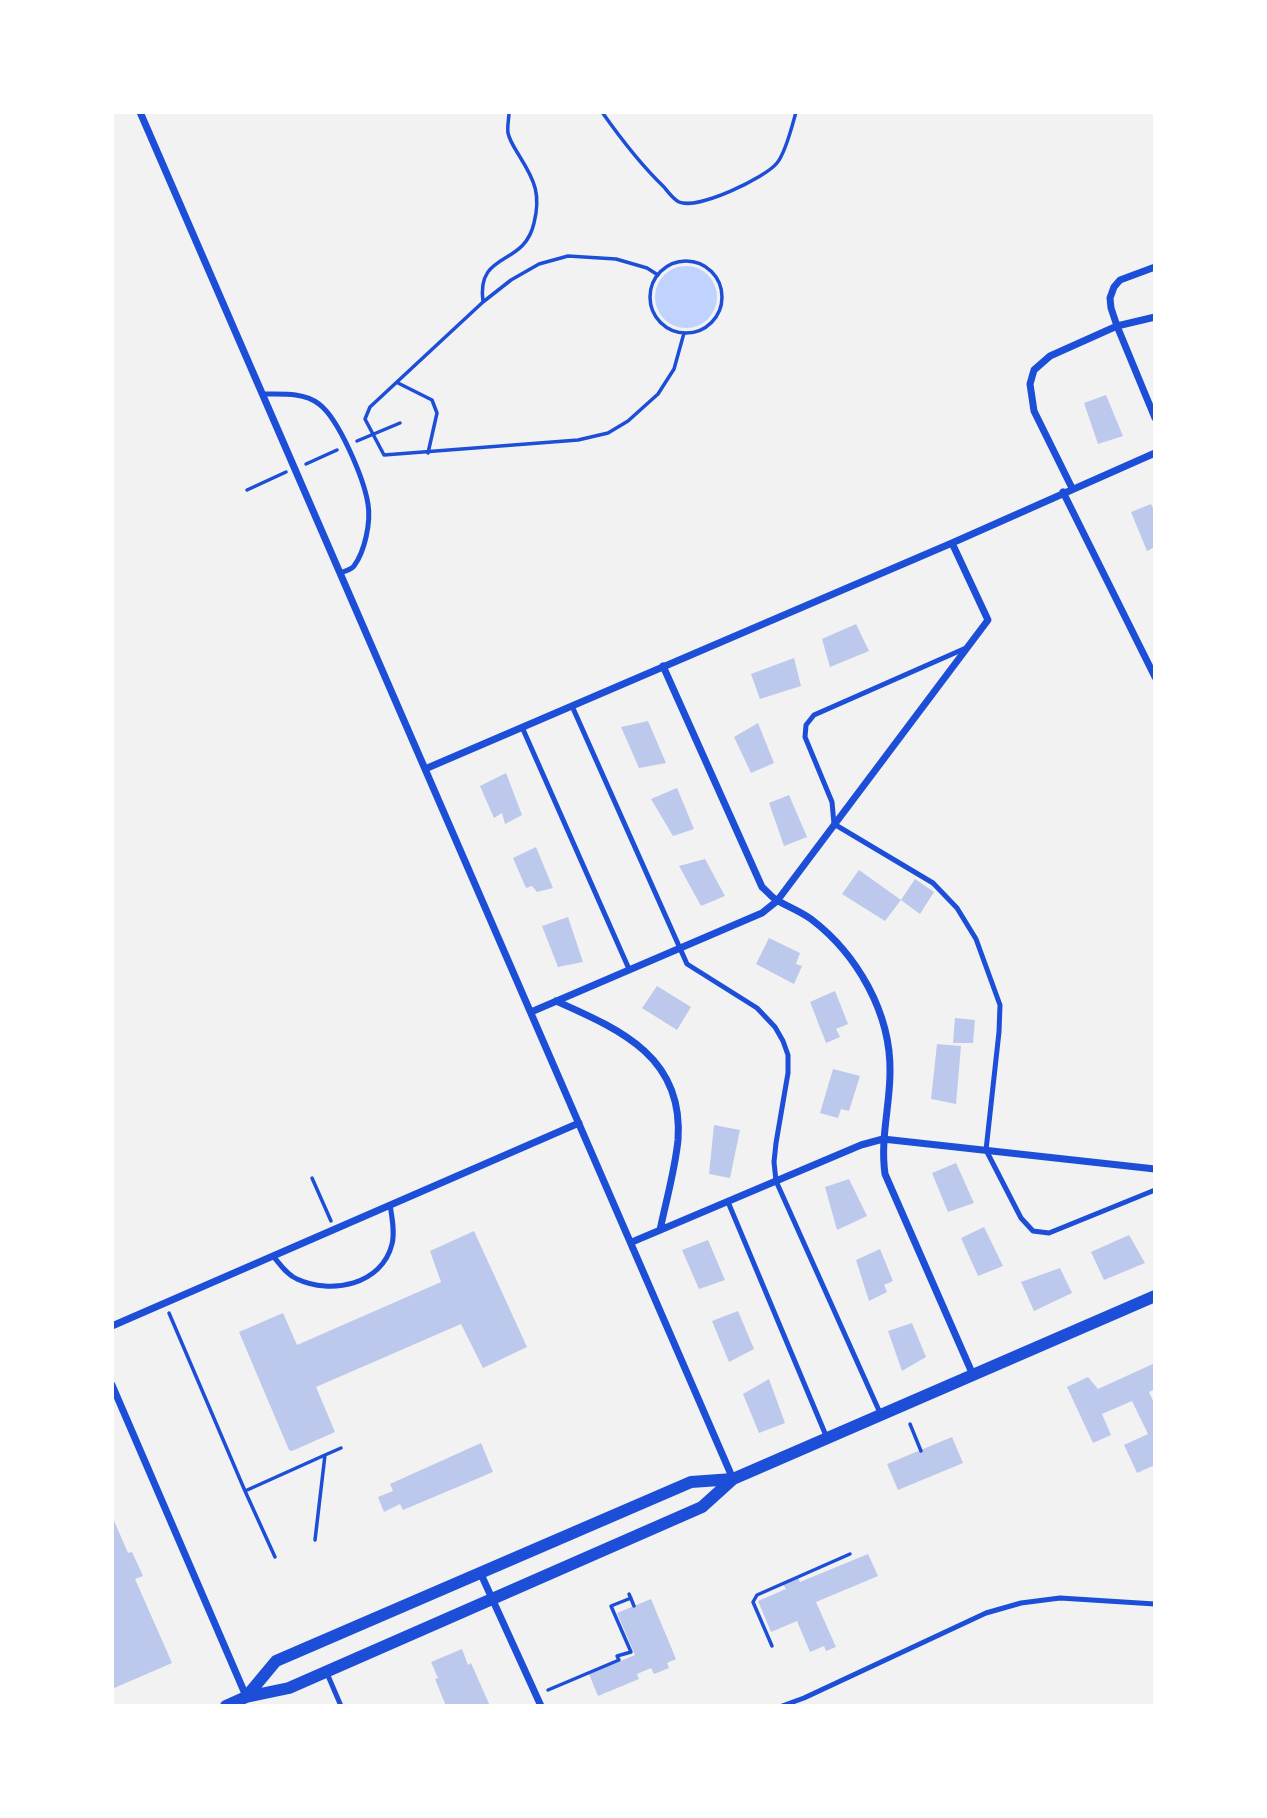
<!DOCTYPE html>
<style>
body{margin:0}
#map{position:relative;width:1267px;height:1818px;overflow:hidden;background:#f2f2f2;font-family:"Times New Roman",serif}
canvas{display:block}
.frame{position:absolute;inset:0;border:114px solid #fff;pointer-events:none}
</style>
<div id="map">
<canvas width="1267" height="1818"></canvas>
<div class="frame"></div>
</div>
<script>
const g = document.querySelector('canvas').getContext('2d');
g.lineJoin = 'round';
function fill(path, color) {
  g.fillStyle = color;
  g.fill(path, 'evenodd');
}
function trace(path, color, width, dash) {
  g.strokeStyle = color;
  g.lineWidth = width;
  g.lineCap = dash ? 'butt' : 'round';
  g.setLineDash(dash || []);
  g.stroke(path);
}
fill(new Path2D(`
 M655 297a31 31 0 1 1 62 0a31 31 0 1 1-62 0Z`), '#bfd3fe');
fill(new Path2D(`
 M 1106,395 L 1123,436 L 1098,444 L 1084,403 Z
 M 1151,504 L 1155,512 L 1155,547 L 1147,551 L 1131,512 Z
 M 856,624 L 869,651 L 830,667 L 822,639 Z
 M 794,658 L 801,686 L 760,699 L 751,674 Z
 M 648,721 L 666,763 L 639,768 L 621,727 Z
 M 758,723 L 774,763 L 751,773 L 734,737 Z
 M 506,773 L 522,815 L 505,824 L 502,813 L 494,818 L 480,786 Z
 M 677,788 L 694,829 L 673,836 L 651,799 Z
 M 789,795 L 807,837 L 784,846 L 769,803 Z
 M 536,847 L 553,888 L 537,892 L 532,886 L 526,888 L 513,858 Z
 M 705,859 L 725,896 L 701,906 L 679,866 Z
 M 859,870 L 901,900 L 885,921 L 842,894 Z
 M 915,879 L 934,892 L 920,914 L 901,900 Z
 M 568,917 L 583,962 L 558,967 L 542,926 Z
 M 769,938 L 800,953 L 796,964 L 802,966 L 794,984 L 756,964 Z
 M 657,986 L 691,1007 L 677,1030 L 642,1008 Z
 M 835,991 L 848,1024 L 836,1029 L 840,1037 L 826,1043 L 810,1002 Z
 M 955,1018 L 975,1020 L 973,1043 L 953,1043 Z
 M 937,1044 L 961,1046 L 956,1104 L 931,1099 Z
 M 833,1069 L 860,1076 L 849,1111 L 841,1109 L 838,1118 L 820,1113 Z
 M 714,1125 L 740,1130 L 730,1178 L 709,1174 Z
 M 956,1163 L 974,1203 L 948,1212 L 932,1173 Z
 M 849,1179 L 867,1216 L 837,1230 L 825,1187 Z
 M 984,1227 L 1003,1266 L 978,1276 L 961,1238 Z
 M 474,1231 L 527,1347 L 483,1368 L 461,1324 L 316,1387 L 335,1432 L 292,1451 L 289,1450 L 239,1332 L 283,1313 L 297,1345 L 441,1282 L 430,1251 Z
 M 1129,1235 L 1145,1263 L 1104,1280 L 1091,1252 Z
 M 708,1240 L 725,1280 L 699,1289 L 682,1250 Z
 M 880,1249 L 893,1281 L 884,1285 L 887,1292 L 869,1301 L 856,1260 Z
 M 1060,1268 L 1072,1293 L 1034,1311 L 1021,1282 Z
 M 738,1311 L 754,1349 L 729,1362 L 712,1321 Z
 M 912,1323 L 926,1357 L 902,1371 L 888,1331 Z
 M 1155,1363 L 1155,1389 L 1149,1392 L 1155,1405 L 1155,1465 L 1137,1473 L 1124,1445 L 1148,1434 L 1132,1401 L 1102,1414 L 1111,1435 L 1093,1443 L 1067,1387 L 1088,1377 L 1098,1389 Z
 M 769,1379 L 785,1423 L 759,1433 L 743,1394 Z
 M 952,1437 L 963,1463 L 898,1490 L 887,1464 Z
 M 481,1443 L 493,1472 L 403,1510 L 400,1504 L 384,1512 L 378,1497 L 393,1491 L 390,1484 Z
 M 112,1516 L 128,1553 L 132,1552 L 143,1576 L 135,1579 L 172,1663 L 112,1689 Z
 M 868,1554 L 878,1576 L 816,1602 L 836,1647 L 826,1651 L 824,1646 L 810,1652 L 797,1621 L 771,1632 L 758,1601 L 786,1589 L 783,1584 L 798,1578 L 800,1582 Z
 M 651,1599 L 676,1659 L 667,1663 L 669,1668 L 654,1674 L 651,1668 L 637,1674 L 639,1679 L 598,1696 L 589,1674 L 635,1655 L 617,1613 Z
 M 462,1649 L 468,1665 L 471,1663 L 490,1706 L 446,1706 L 435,1679 L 438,1678 L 431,1662 Z`), '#bdc9ec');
trace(new Path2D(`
 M 602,112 C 621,139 640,164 664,187 C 668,192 673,199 679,202 C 698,210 765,178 777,163 C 786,152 792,126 796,112
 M650 297a36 36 0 1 1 72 0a36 36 0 1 1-72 0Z
 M 658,275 L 647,268 L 616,259 L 568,256 L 539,264 L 511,280 L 483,302 L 370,407 L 365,419 L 384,455 L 578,440 L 608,433 L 628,421 L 658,394 L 674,369 L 684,333
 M 483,302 C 476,250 524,268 534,223 C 541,195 535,181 520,157 C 516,150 510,142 508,133 C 507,126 509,119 509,112
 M 398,383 L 432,400 L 437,413 L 428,453
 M 357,441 L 400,423
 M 306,464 L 337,450
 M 247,490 L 286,472
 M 312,1178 L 331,1221
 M 169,1313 L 245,1491
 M 910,1424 L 921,1451
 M 315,1540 L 325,1455 L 341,1448
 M 275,1557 L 245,1491 L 325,1455
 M 629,1594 L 634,1606
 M 772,1646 L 753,1602 L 757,1595 L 850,1554
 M 548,1690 L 619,1660 L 617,1656 L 631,1652 L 611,1606 L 631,1598`), '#1d4ed8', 3.5);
trace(new Path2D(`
 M 262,394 C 281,394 304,392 319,404 C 339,419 364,479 368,504 C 371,522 365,551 354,566 C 351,570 345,571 340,573
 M 966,648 L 814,715 L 806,725 L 805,737 L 832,802 L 834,824 L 933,883 L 957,908 L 976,939 L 1000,1005 L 999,1032 L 986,1150 L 1021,1218 L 1033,1231 L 1049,1233 L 1155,1190
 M 572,706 L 687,964 L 757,1008 L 775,1027 L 783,1041 L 788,1055 L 788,1073 L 776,1143 L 774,1162 L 776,1181 L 881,1415
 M 522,727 L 629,969
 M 728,1202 L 827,1438
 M 273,1256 C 280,1264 287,1275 297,1279 C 331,1295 382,1285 392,1244 C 395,1232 392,1217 390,1205
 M 326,1671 L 341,1706
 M 782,1706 L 804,1698 L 986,1613 L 1021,1603 L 1060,1598 L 1155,1604`), '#1d4ed8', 5);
trace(new Path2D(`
 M 140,112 L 733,1479
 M 1155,267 L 1120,280 L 1114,287 L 1110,298 L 1111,308 L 1117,326 L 1155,418
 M 1072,488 L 1034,411 L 1030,384 L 1034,370 L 1050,356 L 1117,326 L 1155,317
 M 1063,492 L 1155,677
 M 663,666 L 762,887 C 767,891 772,898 778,901 C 789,907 800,911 811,919 C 857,954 891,1013 890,1072 C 890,1106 880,1139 885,1174 L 973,1375
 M 425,769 L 952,543 L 1155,453
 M 556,1001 C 621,1030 684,1057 678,1140 C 675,1170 666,1201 660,1230
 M 531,1012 L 762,913 L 777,901 L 988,620 L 952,543
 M 632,1242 L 861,1145 L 883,1139 L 1155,1169
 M 112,1326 L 579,1123
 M 112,1385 L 246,1696
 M 480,1572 L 541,1706`), '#1d4ed8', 7);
trace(new Path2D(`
 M 246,1697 L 276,1661 L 691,1482 L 733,1479
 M 226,1706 L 246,1697 L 289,1688 L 702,1507 L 733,1479 L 1155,1296`), '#1d4ed8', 12);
</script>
